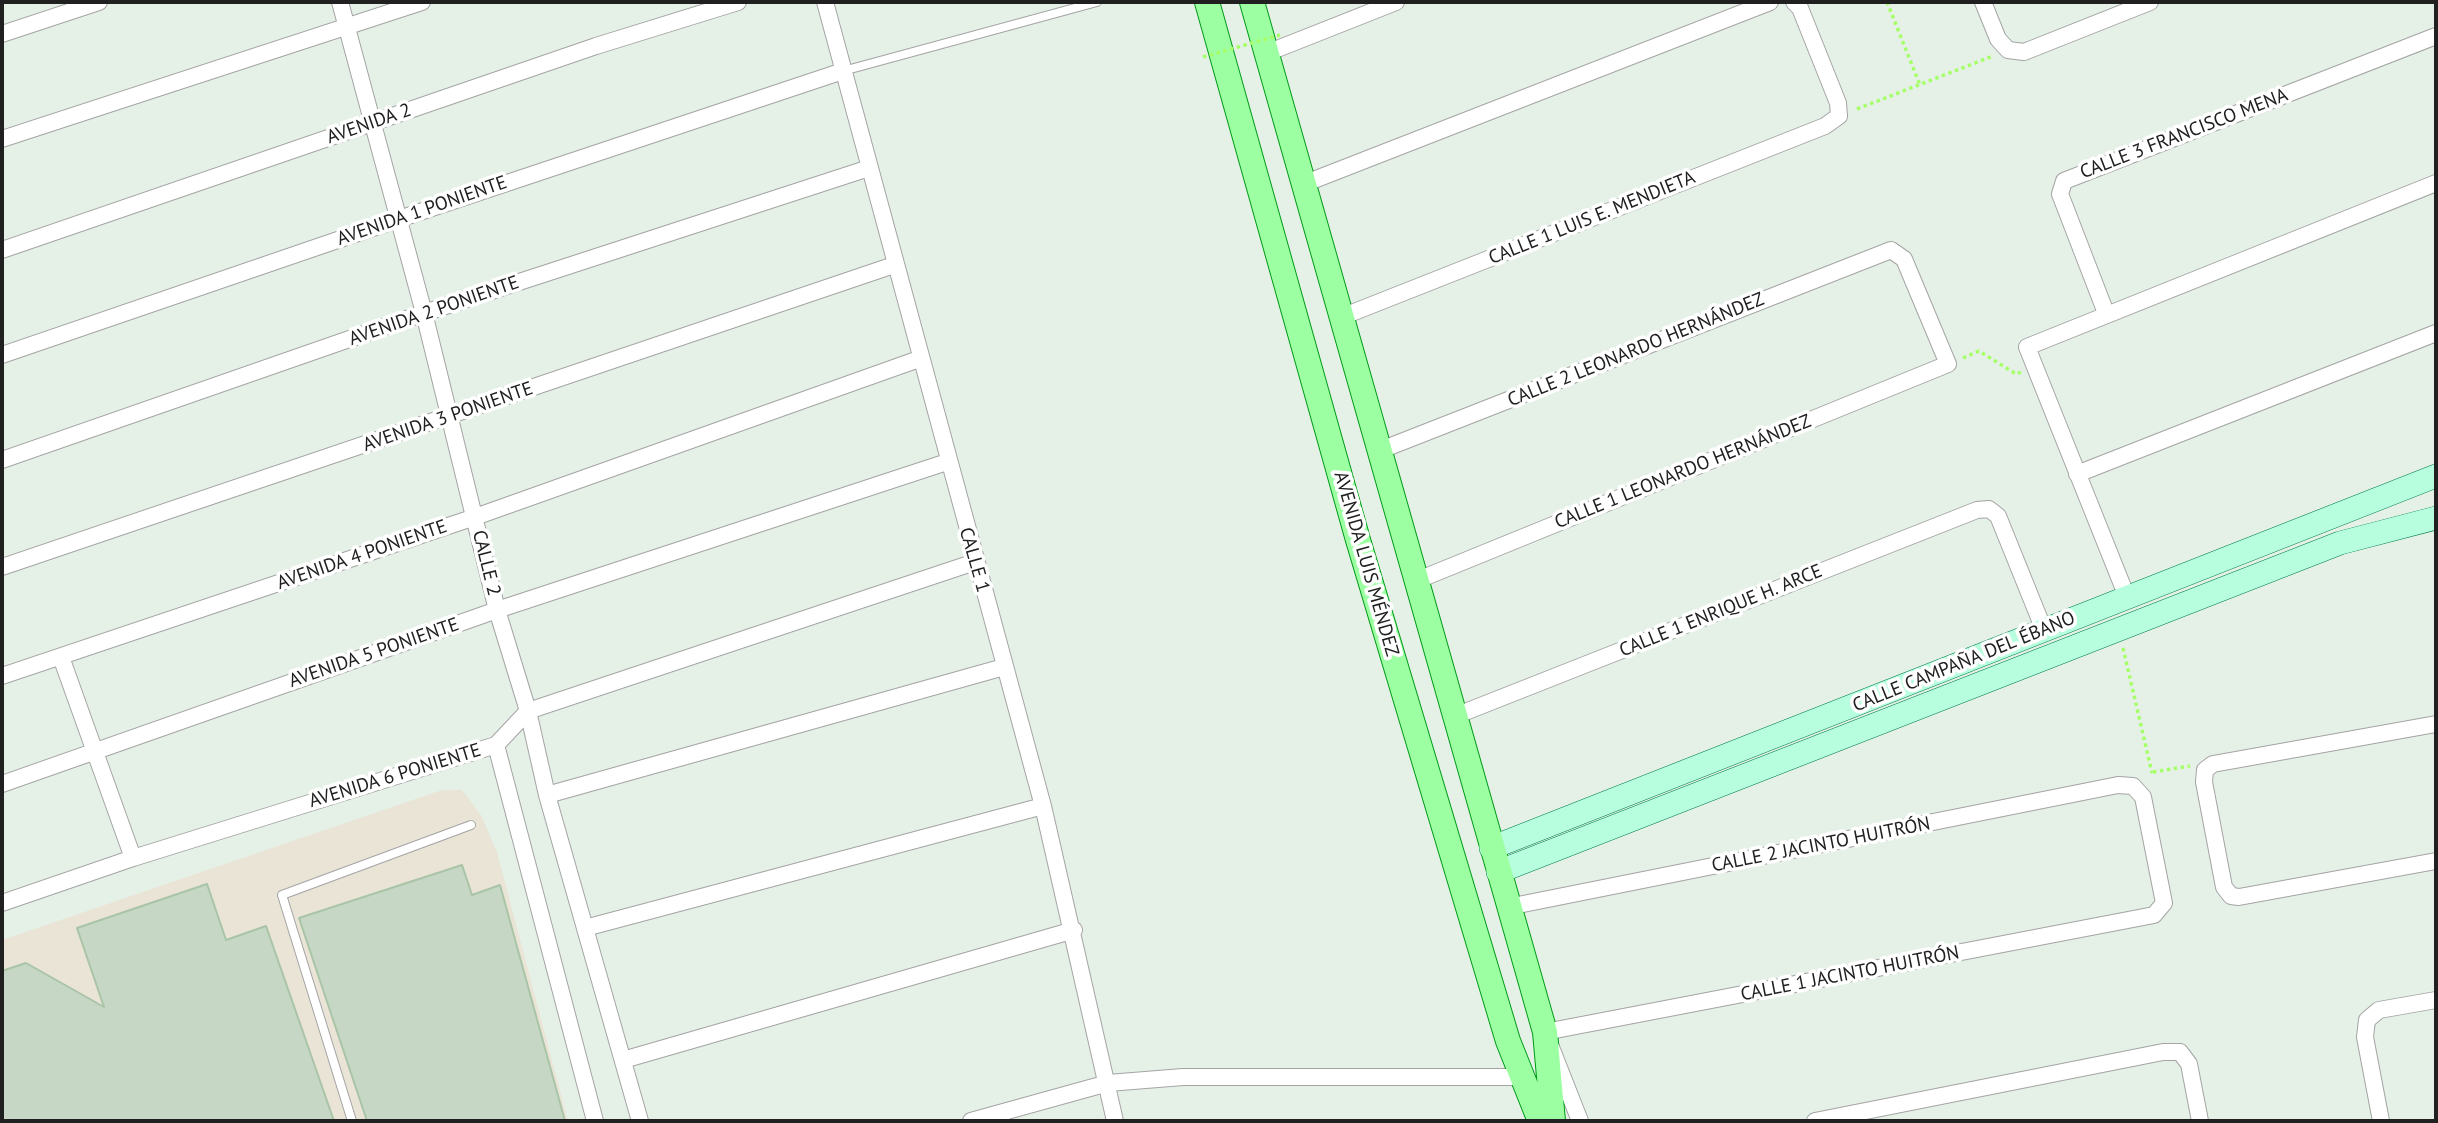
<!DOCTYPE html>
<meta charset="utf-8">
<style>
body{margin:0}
#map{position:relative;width:2438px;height:1123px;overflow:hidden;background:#e5f1e7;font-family:"PT Sans",sans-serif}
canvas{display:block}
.frame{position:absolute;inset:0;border:4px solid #202020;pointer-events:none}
</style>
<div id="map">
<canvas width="2438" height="1123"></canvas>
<div class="frame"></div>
</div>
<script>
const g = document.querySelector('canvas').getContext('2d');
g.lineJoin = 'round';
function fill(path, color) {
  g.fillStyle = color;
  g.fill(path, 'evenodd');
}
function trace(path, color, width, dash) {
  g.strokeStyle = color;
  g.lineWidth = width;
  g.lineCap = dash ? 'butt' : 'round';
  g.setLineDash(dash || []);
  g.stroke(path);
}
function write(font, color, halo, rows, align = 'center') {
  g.font = font + ' "PT Sans",sans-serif';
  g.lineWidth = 7;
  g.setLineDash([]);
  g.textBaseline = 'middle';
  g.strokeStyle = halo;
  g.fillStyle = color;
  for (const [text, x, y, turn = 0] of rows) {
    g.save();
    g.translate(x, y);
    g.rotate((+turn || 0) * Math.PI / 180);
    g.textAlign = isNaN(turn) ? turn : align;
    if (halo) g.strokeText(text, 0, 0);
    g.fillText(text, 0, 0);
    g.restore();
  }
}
fill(new Path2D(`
 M 442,790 L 462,790 L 481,815 L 497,852 L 568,1121 L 2,1121 L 2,940 Z`), '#eae4d7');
const building = new Path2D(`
 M 462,865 L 472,895 L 500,885 L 565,1121 L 367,1121 L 299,918 Z
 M 207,884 L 226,940 L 266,926 L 334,1121 L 2,1121 L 2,971 L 26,963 L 104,1007 L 77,928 Z`);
fill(building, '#c6d8c5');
trace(building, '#a9c4a6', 2);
const lane = new Path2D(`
 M 843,71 L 1097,2
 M 352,1121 L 282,895 L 471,825`);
const street = new Path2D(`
 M 340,2 L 424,313 L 497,610 L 528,711 L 547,795 L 640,1121
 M 825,2 L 1043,806 L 1115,1121
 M 1983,2 L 1998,39 L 2008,50 L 2024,52 L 2150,2
 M 2,34 L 99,2
 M 1267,53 L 1396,2
 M 2,139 L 422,2
 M 1306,183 L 1770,2
 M 2,250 L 596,46 L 738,2
 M 2106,313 L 2060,194 L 2064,181 L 2436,36
 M 1344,316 L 1825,126 L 1839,116 L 1838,103 L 1800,8 L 1794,2
 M 2,355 L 399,219 L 843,71
 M 1381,450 L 1891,250 L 1904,259 L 1948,364 L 1418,580
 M 2,460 L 424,313 L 869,168
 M 2077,474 L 2436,333
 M 2,567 L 894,265
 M 2127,597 L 2027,347 L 2436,183
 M 61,657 L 133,858
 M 2,676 L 475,517 L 919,359
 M 1455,716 L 1977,510 L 1989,509 L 1998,516 L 2044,630
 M 2436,724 L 2213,764 L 2205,770 L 2204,782 L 2224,887 L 2231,896 L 2239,897 L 2436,861
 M 496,745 L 595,1121
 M 2,784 L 497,610 L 947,462
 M 547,795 L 1004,667
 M 2,903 L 133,858 L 496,745 L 528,711 L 975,562
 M 1508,907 L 2118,785 L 2133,786 L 2143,797 L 2164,903 L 2154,915 L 1545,1032 L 1580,1121
 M 585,928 L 1043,806
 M 623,1060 L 1074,930
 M 971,1121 L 1108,1083 L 1183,1077 L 1523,1077
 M 1815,1121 L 2163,1052 L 2180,1052 L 2189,1064 L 2200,1121
 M 2381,1121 L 2365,1037 L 2367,1020 L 2379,1010 L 2436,1000`);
const secondary = new Path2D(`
 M 1491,848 L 2436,476
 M 1498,872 L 2340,543 L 2436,518`);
const primary = new Path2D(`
 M 1207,2 L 1358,540 L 1508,1041 L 1540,1121
 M 1252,2 L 1545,1032 L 1553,1121`);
trace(lane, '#a4a4a4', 10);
trace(street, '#a4a4a4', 18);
trace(secondary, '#007d4a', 24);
trace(primary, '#009b18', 26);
trace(new Path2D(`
 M 1887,2 L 1920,85
 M 1857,109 L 1993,56
 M 1963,358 L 1979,351 L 2016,374 L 2021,372
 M 2123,648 L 2152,773
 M 2153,772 L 2190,766`), '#a6ff68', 3.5, [3.5, 3.5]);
trace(lane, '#fff', 8);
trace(street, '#fff', 16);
trace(secondary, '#b6fedd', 23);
trace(primary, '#9cffa1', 24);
trace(new Path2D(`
 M 1203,57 L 1280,35`), '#a6ff68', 3.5, [3.5, 3.5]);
write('19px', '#202020', '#fff', [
 ["AVENIDA 2",369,124,-19],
 ["CALLE 3 FRANCISCO MENA",2184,134,-21],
 ["AVENIDA 1 PONIENTE",422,211,-19],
 ["CALLE 1 LUIS E. MENDIETA",1592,218,-22],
 ["AVENIDA 2 PONIENTE",434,311,-19],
 ["CALLE 2 LEONARDO HERNÁNDEZ",1636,350,-22],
 ["AVENIDA 3 PONIENTE",448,417,-19],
 ["CALLE 1 LEONARDO HERNÁNDEZ",1683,472,-22],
 ["AVENIDA 4 PONIENTE",362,555,-19],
 ["CALLE 1",974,560,74],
 ["CALLE 2",486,563,76],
 ["AVENIDA LUIS MÉNDEZ",1366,564,74],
 ["CALLE 1 ENRIQUE H. ARCE",1721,611,-22],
 ["AVENIDA 5 PONIENTE",374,653,-19],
 ["CALLE CAMPAÑA DEL ÉBANO",1964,662,-22],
 ["AVENIDA 6 PONIENTE",395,776,-17],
 ["CALLE 2 JACINTO HUITRÓN",1821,845,-11],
 ["CALLE 1 JACINTO HUITRÓN",1850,974,-11]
]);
</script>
